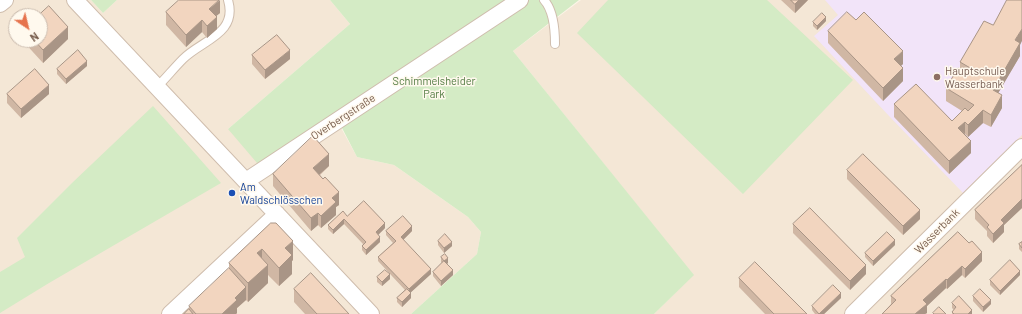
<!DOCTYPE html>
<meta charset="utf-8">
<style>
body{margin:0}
#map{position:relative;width:1022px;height:314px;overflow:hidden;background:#fcf5e8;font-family:Barlow,sans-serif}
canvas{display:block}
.north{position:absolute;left:8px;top:8px;width:40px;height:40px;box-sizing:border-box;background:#fff9ee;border:1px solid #c9baad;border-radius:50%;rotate:145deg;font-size:11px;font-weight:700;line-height:16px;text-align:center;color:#775c4b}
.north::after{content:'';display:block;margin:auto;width:14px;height:18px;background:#e6734d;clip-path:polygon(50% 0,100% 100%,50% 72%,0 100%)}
</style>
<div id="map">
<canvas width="1022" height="314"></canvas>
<div class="north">N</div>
</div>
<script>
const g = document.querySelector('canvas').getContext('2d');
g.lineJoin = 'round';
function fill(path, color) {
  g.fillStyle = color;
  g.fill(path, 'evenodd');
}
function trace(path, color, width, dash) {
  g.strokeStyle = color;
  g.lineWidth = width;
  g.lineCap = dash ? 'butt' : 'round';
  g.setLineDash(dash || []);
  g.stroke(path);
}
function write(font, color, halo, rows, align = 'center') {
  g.font = font + ' Barlow,sans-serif';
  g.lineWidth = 3;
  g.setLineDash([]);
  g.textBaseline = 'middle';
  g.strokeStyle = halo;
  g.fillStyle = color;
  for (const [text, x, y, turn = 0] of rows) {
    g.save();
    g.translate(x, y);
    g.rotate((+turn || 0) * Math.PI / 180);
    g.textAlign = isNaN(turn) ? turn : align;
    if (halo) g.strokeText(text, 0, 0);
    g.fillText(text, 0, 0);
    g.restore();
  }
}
fill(new Path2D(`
 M 0,0 L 91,0 L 103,13 L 117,0 L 330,0 L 350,24 L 228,129 L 340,126 L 357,157 L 394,165 L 468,217 L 481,232 L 477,254 L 411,314 L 0,314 ZM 16,16 L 40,16 L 40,40 L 16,40 Z
 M 581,0 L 1022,0 L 1022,314 L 654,314 L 693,275 L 513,51 Z`), '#f4e7d6');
fill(new Path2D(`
 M 825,0 L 1022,0 L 1022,135 L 963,193 L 890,117 L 814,36 L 838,15 Z`), '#f2e4f9');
fill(new Path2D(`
 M 91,0 L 117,0 L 103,13 Z
 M 330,0 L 579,0 L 513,51 L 694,275 L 654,314 L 411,314 L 477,254 L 481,232 L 468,217 L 394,165 L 357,157 L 341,126 L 263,170 L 228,129 L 350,24 Z
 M 608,0 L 767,0 L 853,80 L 743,194 L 577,33 Z
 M 153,106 L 221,183 L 49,283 L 0,313 L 0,272 L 25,257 L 17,238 L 72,183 Z`), '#d4ebc5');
const service = new Path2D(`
 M 544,0 C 554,11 555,30 555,44
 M 157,87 C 166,78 174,68 183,59 C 202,40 238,34 228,0`);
const minor = new Path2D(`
 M 75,0 L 371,314
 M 0,4 L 5,0
 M 246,181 L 520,0
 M 170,314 L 277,214
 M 853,314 L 1022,147`);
trace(service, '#cfbdad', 10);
trace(minor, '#cfbdad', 18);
trace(service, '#fff', 8);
trace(minor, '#fff', 16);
fill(new Path2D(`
 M 781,0 L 808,0 L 795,13 Z
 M 166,12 L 220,13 L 216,16 L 217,29 L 207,38 L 202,32 L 186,47 L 166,25 Z
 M 826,21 L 817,30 L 813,26 L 813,22 Z
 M 828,31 L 903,64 L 901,66 L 903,81 L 883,101 L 828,43 Z
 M 68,39 L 43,63 L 22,40 L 40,40 Z
 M 1020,45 L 1020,56 L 998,93 L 1002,108 L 991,127 L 983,123 L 968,137 L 965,134 L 971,153 L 949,174 L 894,117 L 894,104 L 952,121 L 962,111 L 946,101 L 946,88 L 960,69 L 960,62 Z
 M 252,55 L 290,59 L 265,79 L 252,64 Z
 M 87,66 L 66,84 L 57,74 L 57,69 Z
 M 7,94 L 49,94 L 21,118 L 7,103 Z
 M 1022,165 L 1022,208 L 1004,225 L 1004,232 L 993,243 L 987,236 L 987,231 L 975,219 L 975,210 Z
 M 329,166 L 320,175 L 339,205 L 336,207 L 336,215 L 321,228 L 318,225 L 311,231 L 273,186 L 273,174 Z
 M 847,170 L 920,219 L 903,235 L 847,179 Z
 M 347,216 L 385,228 L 378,235 L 380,242 L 366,255 L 362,250 L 362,246 L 363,244 L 344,224 L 333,234 L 328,229 L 328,225 Z
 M 271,223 L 293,260 L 292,261 L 292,274 L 279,286 L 268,275 L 268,283 L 248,302 L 246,300 L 237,308 L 237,313 L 236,314 L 184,314 L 189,309 L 189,306 L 229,269 L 229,263 Z
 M 793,224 L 866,274 L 850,290 L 793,233 Z
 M 386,231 L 412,231 L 403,240 L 431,274 L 410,293 L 411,298 L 402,307 L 397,302 L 397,298 L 405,290 L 378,261 L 378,257 L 393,243 L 386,235 Z
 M 958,232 L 982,261 L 965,278 L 962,275 L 947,289 L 946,288 L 927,306 L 927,313 L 925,314 L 882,314 L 891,304 L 891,296 Z
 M 438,241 L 452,246 L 444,253 L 438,245 Z
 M 1022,242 L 1022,252 L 1019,249 L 1019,244 Z
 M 895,245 L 873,266 L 865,257 L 865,253 Z
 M 441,257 L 448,263 L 447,264 L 453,275 L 441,286 L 433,276 L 433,272 L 442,263 L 441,262 Z
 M 1020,275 L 1000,295 L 990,285 L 990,280 Z
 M 377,277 L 390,279 L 382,286 L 377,282 Z
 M 739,278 L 807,314 L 765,314 L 739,287 Z
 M 294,289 L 349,314 L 305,314 L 294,302 Z
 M 973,296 L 991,304 L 983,312 L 973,301 Z
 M 841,298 L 824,314 L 815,314 L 812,310 L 812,306 Z
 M 952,303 L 972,314 L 952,314 L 952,312 L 954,310 L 952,308 Z`), '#d0b7a4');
fill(new Path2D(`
 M 220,0 L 220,13 L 209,22 L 209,9 Z
 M 799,0 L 808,0 L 795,13 L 795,4 Z
 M 217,17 L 217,29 L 207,38 L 207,26 Z
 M 826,17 L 826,21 L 817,30 L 817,26 Z
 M 202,20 L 202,32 L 186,47 L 186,35 Z
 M 68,27 L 68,39 L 43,63 L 43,50 Z
 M 1022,29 L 1022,41 L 1020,45 L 1020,56 L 993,102 L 993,90 L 1015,40 Z
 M 290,50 L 290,59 L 265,79 L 265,70 Z
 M 903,51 L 903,64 L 894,72 L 894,59 Z
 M 87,61 L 87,66 L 66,84 L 66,79 Z
 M 903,68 L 903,81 L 883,101 L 883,88 Z
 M 49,85 L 49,94 L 21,118 L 21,109 Z
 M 1002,95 L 1002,108 L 991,127 L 991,115 Z
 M 983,110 L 983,123 L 968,137 L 968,125 Z
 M 965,122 L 965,134 L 958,128 Z
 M 971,141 L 971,153 L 949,174 L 949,161 Z
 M 329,154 L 329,166 L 313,180 L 313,168 Z
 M 339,192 L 339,205 L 336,207 L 336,215 L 321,228 L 321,216 L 332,198 Z
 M 1022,199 L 1022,208 L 1004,225 L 1004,232 L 993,243 L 993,234 L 1001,220 Z
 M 920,210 L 920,219 L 903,235 L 903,226 Z
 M 318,213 L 318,225 L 311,231 L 311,218 Z
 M 344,219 L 344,224 L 333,234 L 333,230 Z
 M 385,223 L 385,228 L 376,237 L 376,232 Z
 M 412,226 L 412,231 L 401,242 L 401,237 Z
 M 380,237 L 380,242 L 366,255 L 366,250 Z
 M 895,240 L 895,245 L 873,266 L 873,261 Z
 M 293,241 L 293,260 L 292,261 L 292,274 L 279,286 L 279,268 L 285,248 Z
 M 452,242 L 452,246 L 444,253 L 444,248 Z
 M 262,249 L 262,268 L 257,253 Z
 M 982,252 L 982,261 L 965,278 L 965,269 Z
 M 448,258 L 448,263 L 444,266 L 444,261 Z
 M 268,265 L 268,283 L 248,302 L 248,283 Z
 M 866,265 L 866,274 L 850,290 L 850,281 Z
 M 962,266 L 962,275 L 947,289 L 947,280 Z
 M 431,269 L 431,274 L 409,294 L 409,289 Z
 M 453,270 L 453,275 L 441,286 L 441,281 Z
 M 1020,271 L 1020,275 L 1000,295 L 1000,291 Z
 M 390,274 L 390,279 L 382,286 L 382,282 Z
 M 946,279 L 946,288 L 927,306 L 927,313 L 925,314 L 915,314 L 923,300 Z
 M 246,287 L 246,300 L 237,308 L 237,313 L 236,314 L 222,314 L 235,298 Z
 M 411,293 L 411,298 L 402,307 L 402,302 Z
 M 841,293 L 841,298 L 824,314 L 819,314 Z
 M 991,300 L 991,304 L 983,312 L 983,307 Z
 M 972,310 L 972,314 L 968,314 Z`), '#a99586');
const building = new Path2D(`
 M 179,0 L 219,0 L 209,9 L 217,17 L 207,26 L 202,20 L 186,35 L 166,12 Z
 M 791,0 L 799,0 L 795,4 Z
 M 1007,0 L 1022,0 L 1022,29 L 1015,40 L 1020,43 L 993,90 L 1002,95 L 991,115 L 983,110 L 968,125 L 965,122 L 958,128 L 971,141 L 949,161 L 894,104 L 916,84 L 952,121 L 965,108 L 968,111 L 974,105 L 946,88 L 958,68 L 969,74 L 972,69 L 960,62 L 984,21 L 993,25 Z
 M 49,6 L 68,27 L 43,50 L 34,40 L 40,40 L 40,16 L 38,16 Z
 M 847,12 L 856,20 L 864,12 L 903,51 L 894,59 L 903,68 L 883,88 L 828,31 Z
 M 822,13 L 826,17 L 817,26 L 813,22 Z
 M 277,35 L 290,50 L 265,70 L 252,55 Z
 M 78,50 L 87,61 L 66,79 L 57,69 Z
 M 35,69 L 49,85 L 21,109 L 7,94 Z
 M 313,136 L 329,154 L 313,168 L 323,179 L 325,177 L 339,192 L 332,198 L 336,202 L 321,216 L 318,213 L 311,218 L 273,174 Z
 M 863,154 L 920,210 L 903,226 L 847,170 Z
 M 1022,165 L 1022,199 L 1001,220 L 1004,223 L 993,234 L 987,227 L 989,225 L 975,210 Z
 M 364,201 L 385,223 L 376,232 L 380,237 L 366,250 L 362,246 L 366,242 L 344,219 L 333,230 L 328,225 L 343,211 L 347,216 Z
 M 810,208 L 866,265 L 850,281 L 793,224 Z
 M 403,216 L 412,226 L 401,237 L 431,269 L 409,289 L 378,257 L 396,241 L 386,231 Z
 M 271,223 L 276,223 L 293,241 L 285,248 L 292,255 L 279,268 L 262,249 L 257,253 L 268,265 L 248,283 L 229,263 Z
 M 887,232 L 895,240 L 873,261 L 865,253 Z
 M 958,232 L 969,243 L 972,241 L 982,252 L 965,269 L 962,266 L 947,280 L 946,279 L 923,300 L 927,304 L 915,314 L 882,314 L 896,300 L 891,296 Z
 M 445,234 L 452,242 L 444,248 L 438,241 Z
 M 1022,242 L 1022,248 L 1019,244 Z
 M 445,254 L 448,258 L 444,261 L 441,257 Z
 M 1010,260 L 1020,271 L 1000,291 L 990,280 Z
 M 444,261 L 453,270 L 441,281 L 433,272 Z
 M 755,262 L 807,314 L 774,314 L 739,278 Z
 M 229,268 L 246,287 L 235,298 L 237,300 L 222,314 L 196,314 L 189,306 Z
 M 385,270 L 390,274 L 382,282 L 377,277 Z
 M 311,273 L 349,314 L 317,314 L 294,289 Z
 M 833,285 L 841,293 L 819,314 L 812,306 Z
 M 407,289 L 411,293 L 402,302 L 397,298 Z
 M 980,289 L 991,300 L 983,307 L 973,296 Z
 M 959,296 L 972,310 L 968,314 L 954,314 L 952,312 L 956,307 L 952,303 Z
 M 939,307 L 946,314 L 934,314 L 933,313 Z
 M 189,309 L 193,314 L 184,314 Z`);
fill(building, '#f2d5bf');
trace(building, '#a99586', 1);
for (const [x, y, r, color] of [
 [937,77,4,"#8d6e63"],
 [232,193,4,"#1a4fb4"]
]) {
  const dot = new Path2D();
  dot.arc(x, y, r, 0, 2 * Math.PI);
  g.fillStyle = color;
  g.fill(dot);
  trace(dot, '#fff9ee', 1.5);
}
write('11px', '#785e54', '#fff9ee', [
 ["Hauptschule",945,71],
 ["Wasserbank",945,84]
], 'left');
write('11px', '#537c43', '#fff9ee', [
 ["Schimmelsheider",434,81],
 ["Park",434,94]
]);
write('11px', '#775c4b', '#fff9ee', [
 ["Overbergstraße",343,117,-33],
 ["Wasserbank",937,231,-45]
]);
write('11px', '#164399', '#fff9ee', [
 ["Am",240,187],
 ["Waldschlösschen",240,200]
], 'left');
</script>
